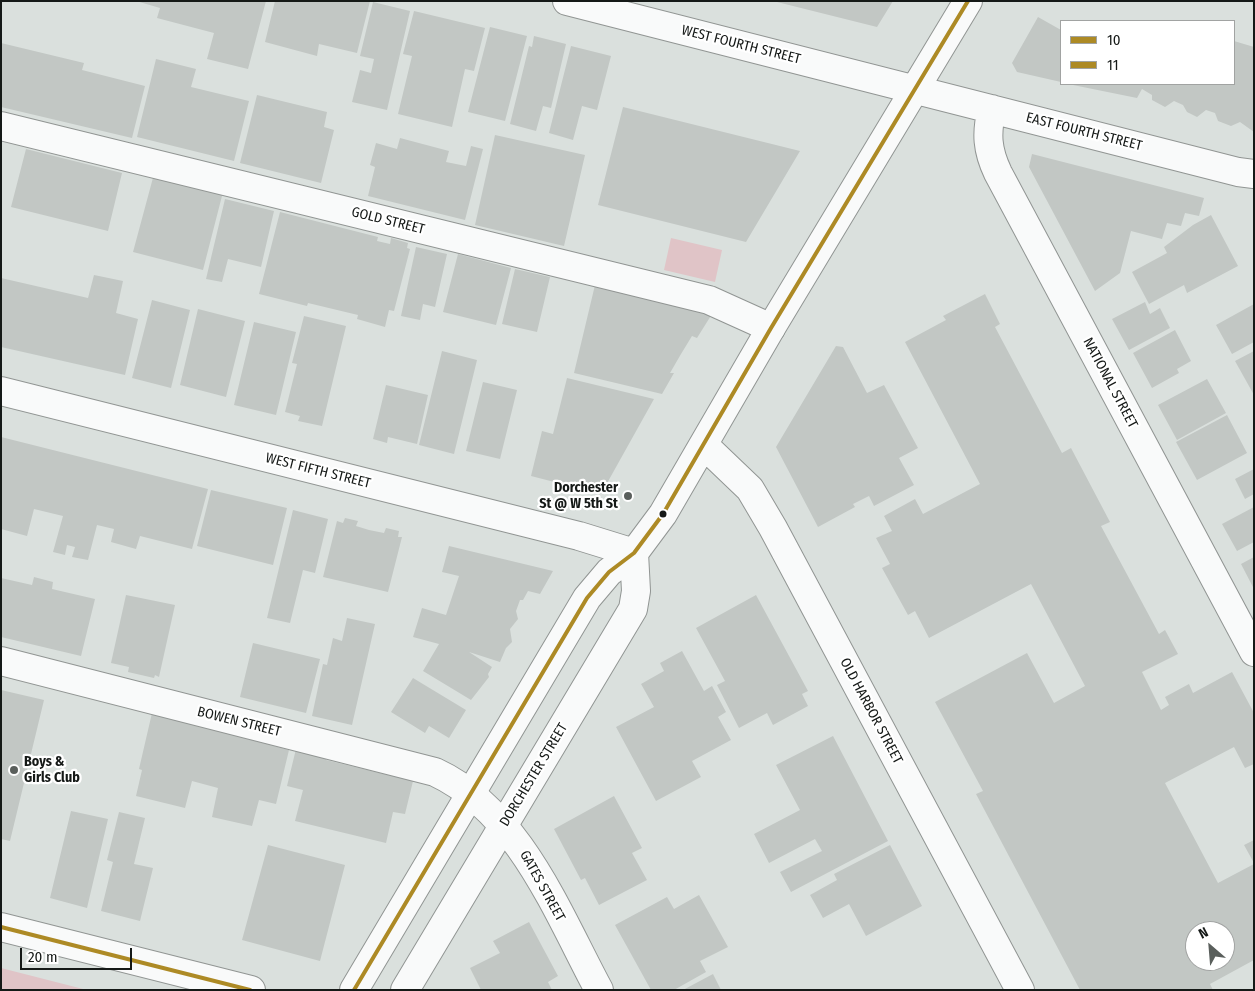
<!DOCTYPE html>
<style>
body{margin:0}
#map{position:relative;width:1255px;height:991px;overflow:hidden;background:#dae0dd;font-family:"Fira Sans Condensed",sans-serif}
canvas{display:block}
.frame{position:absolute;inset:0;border:2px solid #151917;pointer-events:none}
.legend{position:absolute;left:1060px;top:20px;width:175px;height:65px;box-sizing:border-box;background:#fff;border:1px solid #a1a3a2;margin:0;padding:6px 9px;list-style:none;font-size:15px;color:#151917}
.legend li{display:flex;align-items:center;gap:10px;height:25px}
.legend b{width:25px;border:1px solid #a1a3a2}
.north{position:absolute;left:1185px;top:921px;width:50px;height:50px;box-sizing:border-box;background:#fff;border:1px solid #a1a3a2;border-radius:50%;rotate:333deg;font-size:14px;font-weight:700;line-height:20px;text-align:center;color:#151917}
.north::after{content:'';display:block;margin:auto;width:18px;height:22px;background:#5a5f5c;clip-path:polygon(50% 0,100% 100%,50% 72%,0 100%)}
.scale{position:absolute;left:20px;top:948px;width:112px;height:22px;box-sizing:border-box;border:2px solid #151917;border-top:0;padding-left:6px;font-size:15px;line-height:18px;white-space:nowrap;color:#151917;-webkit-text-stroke:4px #fff;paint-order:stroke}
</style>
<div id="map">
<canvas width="1255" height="991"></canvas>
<div class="frame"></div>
<ul class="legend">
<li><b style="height:6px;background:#ad8a25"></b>10</li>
<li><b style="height:6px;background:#ad8a25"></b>11</li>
</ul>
<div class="north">N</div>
<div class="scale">20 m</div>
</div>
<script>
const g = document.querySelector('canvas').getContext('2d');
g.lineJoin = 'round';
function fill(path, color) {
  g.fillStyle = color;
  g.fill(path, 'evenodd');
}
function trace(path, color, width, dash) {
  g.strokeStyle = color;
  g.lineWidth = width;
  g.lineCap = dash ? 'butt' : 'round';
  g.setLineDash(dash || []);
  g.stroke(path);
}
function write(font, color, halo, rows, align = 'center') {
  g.font = font + ' "Fira Sans Condensed",sans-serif';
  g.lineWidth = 4.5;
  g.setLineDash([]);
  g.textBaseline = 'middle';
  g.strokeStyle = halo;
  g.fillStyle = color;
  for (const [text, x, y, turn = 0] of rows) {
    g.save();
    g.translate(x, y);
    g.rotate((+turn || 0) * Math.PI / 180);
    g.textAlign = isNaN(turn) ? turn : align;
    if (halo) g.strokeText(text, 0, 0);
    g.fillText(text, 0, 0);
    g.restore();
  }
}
fill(new Path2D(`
 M 671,238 L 722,250 L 715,282 L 664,270 Z
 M 1,968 L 87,990 L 1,990 Z`), '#e0c4c7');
fill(new Path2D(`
 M 136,1 L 266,1 L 248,69 L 207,59 L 214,33 L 157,18 L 160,8 Z
 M 275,1 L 370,1 L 357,53 L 319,44 L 317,56 L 265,42 Z
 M 773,1 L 893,1 L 877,27 Z
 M 373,2 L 410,11 L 387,110 L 352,102 L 360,70 L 371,73 L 374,59 L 360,56 Z
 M 414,11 L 485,28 L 474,71 L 465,69 L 452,127 L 398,114 L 412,56 L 403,54 Z
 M 1038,17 L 1061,30 L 1061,82 L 1017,72 L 1012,63 Z
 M 490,27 L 527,36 L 505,121 L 468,112 Z
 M 534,36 L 566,44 L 551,108 L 543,106 L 536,131 L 510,124 L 529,46 L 532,47 Z
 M 1234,41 L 1254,47 L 1254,132 L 1240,122 L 1231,126 L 1218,121 L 1215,113 L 1206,110 L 1197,117 L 1187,112 L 1183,105 L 1174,101 L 1165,107 L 1152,100 L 1152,95 L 1142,89 L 1137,98 L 1073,85 L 1234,84 Z
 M 1,43 L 84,63 L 82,70 L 145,86 L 132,138 L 1,107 Z
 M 571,46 L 611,56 L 597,110 L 582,106 L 573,140 L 549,133 Z
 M 156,59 L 196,69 L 191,87 L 249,101 L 234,161 L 137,137 Z
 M 257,95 L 327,112 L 324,127 L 334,130 L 321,183 L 240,163 Z
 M 623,107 L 800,151 L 746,242 L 598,205 Z
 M 495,135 L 585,155 L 564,246 L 475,225 Z
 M 400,138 L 449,151 L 446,162 L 466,166 L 471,146 L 483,149 L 465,220 L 368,196 L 375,167 L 370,165 L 376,143 L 397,149 Z
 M 26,149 L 122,173 L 108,231 L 11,207 Z
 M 1032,154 L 1204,198 L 1199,216 L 1185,213 L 1181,226 L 1167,223 L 1162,239 L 1131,231 L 1120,273 L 1095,291 L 1029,167 Z
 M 154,174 L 223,192 L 203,270 L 133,252 Z
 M 225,199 L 274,211 L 261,267 L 228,259 L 222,282 L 206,279 Z
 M 280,212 L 378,237 L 377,241 L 390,244 L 391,238 L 408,243 L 407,248 L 410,249 L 394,311 L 389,310 L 385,327 L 357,319 L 358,315 L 308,303 L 307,306 L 259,294 Z
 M 1211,215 L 1238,266 L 1187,293 L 1184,285 L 1149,304 L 1132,272 L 1167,253 L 1164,247 L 1193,225 Z
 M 416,247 L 447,254 L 435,307 L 423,304 L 420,320 L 401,316 Z
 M 458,254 L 511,268 L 496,325 L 443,312 Z
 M 515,269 L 550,277 L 537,332 L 502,324 Z
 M 94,275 L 123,281 L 116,313 L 138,319 L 125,375 L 1,347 L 1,278 L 88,298 Z
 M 595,285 L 712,314 L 697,338 L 692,336 L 681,354 L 670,373 L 674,373 L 662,394 L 574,373 Z
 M 985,294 L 1000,324 L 995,327 L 1062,453 L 1071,448 L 1110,522 L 1101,526 L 1159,634 L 1165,630 L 1178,654 L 1142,672 L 1161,710 L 1169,705 L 1165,697 L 1189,684 L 1193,693 L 1232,672 L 1254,713 L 1254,764 L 1245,768 L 1234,747 L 1165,783 L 1218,883 L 1254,864 L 1254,960 L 1210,984 L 1213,990 L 1080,990 L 976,794 L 983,791 L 935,702 L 1027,653 L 1054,703 L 1085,686 L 1031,584 L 929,638 L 915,611 L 908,615 L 882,568 L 890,564 L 876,538 L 892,531 L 884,516 L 915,499 L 923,514 L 980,484 L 905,342 L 946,320 L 943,316 ZM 1195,931 L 1225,931 L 1225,961 L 1195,961 Z
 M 152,300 L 190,310 L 171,388 L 132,378 Z
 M 1145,302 L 1150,314 L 1160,308 L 1170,328 L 1129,350 L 1112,319 Z
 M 1254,304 L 1254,342 L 1232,354 L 1216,325 Z
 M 198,309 L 245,321 L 226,397 L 180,385 Z
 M 304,316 L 346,326 L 322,426 L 298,421 L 300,416 L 285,412 L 297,364 L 292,363 Z
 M 254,322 L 296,332 L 276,415 L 234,405 Z
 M 1175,330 L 1191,361 L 1177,369 L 1179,373 L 1152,388 L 1133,353 Z
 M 836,346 L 843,347 L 867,393 L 884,385 L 918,448 L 899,458 L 914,485 L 874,506 L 869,496 L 853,504 L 855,507 L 818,527 L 776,447 Z
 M 442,351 L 477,360 L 454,454 L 419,445 Z
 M 1254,351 L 1254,395 L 1235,361 Z
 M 567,378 L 654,399 L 601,494 L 531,476 L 542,431 L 553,434 Z
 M 1207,379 L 1226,413 L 1177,440 L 1158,405 Z
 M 483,382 L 517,390 L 500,459 L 466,451 Z
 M 386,385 L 428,395 L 417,444 L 388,437 L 387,443 L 373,439 Z
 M 1227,415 L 1247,453 L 1197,480 L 1176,442 Z
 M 1,437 L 208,489 L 192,549 L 140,536 L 136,549 L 111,542 L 114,529 L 97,525 L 88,560 L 72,557 L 75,547 L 67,545 L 65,555 L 53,552 L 63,516 L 34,509 L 27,536 L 1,529 Z
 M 1254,469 L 1254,494 L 1245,499 L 1235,479 Z
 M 211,490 L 287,508 L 273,565 L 197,546 Z
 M 1254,507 L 1254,542 L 1237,551 L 1222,524 Z
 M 293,510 L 328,519 L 315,573 L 303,570 L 290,623 L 267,618 Z
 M 345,518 L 358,521 L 356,526 L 369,530 L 384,533 L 386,528 L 399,531 L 398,537 L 402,537 L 388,592 L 323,577 L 337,521 L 343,523 Z
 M 449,546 L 553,571 L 540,594 L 528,591 L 523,600 L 520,600 L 516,611 L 518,619 L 510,629 L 512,642 L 506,648 L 500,662 L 469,652 L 492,667 L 488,674 L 489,677 L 471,700 L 423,671 L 439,644 L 413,637 L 422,608 L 446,615 L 459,576 L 442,572 Z
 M 1254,557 L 1254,589 L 1241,564 Z
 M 34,577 L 53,582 L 52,589 L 95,599 L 81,656 L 1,637 L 1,578 L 32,585 Z
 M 126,595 L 175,605 L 159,677 L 155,675 L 154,678 L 128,672 L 129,667 L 111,663 Z
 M 756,595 L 808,691 L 802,694 L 808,706 L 773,725 L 767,713 L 739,728 L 717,685 L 725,681 L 696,628 Z
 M 347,618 L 375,624 L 352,725 L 312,716 L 323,664 L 327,665 L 333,638 L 342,641 Z
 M 253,643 L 320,659 L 306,713 L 240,697 Z
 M 682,651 L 704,691 L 712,686 L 726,712 L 718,717 L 731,740 L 692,761 L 701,777 L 656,801 L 616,727 L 654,707 L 641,684 L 664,671 L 660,663 Z
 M 413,678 L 466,710 L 449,738 L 429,726 L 425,733 L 391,712 Z
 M 1,690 L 44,700 L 10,841 L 1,839 Z
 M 152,713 L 289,750 L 276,804 L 259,800 L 252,826 L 212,817 L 218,788 L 192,781 L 185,808 L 136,796 L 142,770 L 139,769 Z
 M 833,736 L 888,841 L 791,892 L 780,872 L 822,851 L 815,839 L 769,863 L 754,834 L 800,810 L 776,765 Z
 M 296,749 L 327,756 L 326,760 L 413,781 L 405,814 L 393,812 L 386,843 L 295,821 L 303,790 L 287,786 Z
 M 614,796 L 642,848 L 632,853 L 647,880 L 599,905 L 585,878 L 581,880 L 554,829 Z
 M 71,811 L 108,819 L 87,908 L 50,898 Z
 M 119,812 L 145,818 L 134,864 L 153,868 L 140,921 L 101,911 L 113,862 L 107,860 Z
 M 1254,840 L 1254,863 L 1244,845 Z
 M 268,845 L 345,865 L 320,961 L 242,940 Z
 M 890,845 L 922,906 L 866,936 L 849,904 L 823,918 L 810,895 L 837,880 L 834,874 Z
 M 699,895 L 728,947 L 700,961 L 706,972 L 674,990 L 651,990 L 615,925 L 667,897 L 674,909 Z
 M 529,922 L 558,976 L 548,982 L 552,990 L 481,990 L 470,968 L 500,953 L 493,941 Z
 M 713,974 L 721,990 L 683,990 Z`), '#c2c7c4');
const street = new Path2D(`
 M 567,1 L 1238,172 L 1254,174
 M 992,109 C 986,133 987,150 998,173 L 1254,652
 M 1,126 L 709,300 L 771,328
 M 1,391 L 579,536 L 634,553
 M 1,661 L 435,772 C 519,811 557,912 599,990
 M 1,927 L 251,990`);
const secondary = new Path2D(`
 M 704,445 L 750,489 L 773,528 L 1020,990
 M 354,990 L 587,598 L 609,572 L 634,553 L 663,514 L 771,328 L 968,1
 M 405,990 L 633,609 L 636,591 L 634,553`);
trace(street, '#919593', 30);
trace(secondary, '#919593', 30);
trace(street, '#f9fafa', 28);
trace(secondary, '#f9fafa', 28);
trace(new Path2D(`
 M 354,990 L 587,598 L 609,572 L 634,553 L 663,514 L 771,328 L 968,1`), '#ad8a25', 4);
trace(new Path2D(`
 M 1,927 L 250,990`), '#ad8a25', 4);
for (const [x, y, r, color] of [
 [628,496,5,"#5a5f5c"],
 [663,514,4.5,"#151917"],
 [14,770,5,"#5a5f5c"]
]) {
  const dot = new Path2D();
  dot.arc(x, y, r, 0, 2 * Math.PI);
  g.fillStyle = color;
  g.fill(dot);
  trace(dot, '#fff', 2);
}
write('14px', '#151917', '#fff', [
 ["WEST FOURTH STREET",741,45,14],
 ["EAST FOURTH STREET",1084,132,14],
 ["GOLD STREET",388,221,14],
 ["NATIONAL STREET",1110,383,62],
 ["WEST FIFTH STREET",318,471,14],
 ["OLD HARBOR STREET",871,711,62],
 ["BOWEN STREET",239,722,14],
 ["DORCHESTER STREET",534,775,-59],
 ["GATES STREET",542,886,61]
]);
write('bold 14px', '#151917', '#fff', [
 ["Dorchester",618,488],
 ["St @ W 5th St",618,504],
 ["Boys &",24,762,"left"],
 ["Girls Club",24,778,"left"]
], 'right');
</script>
